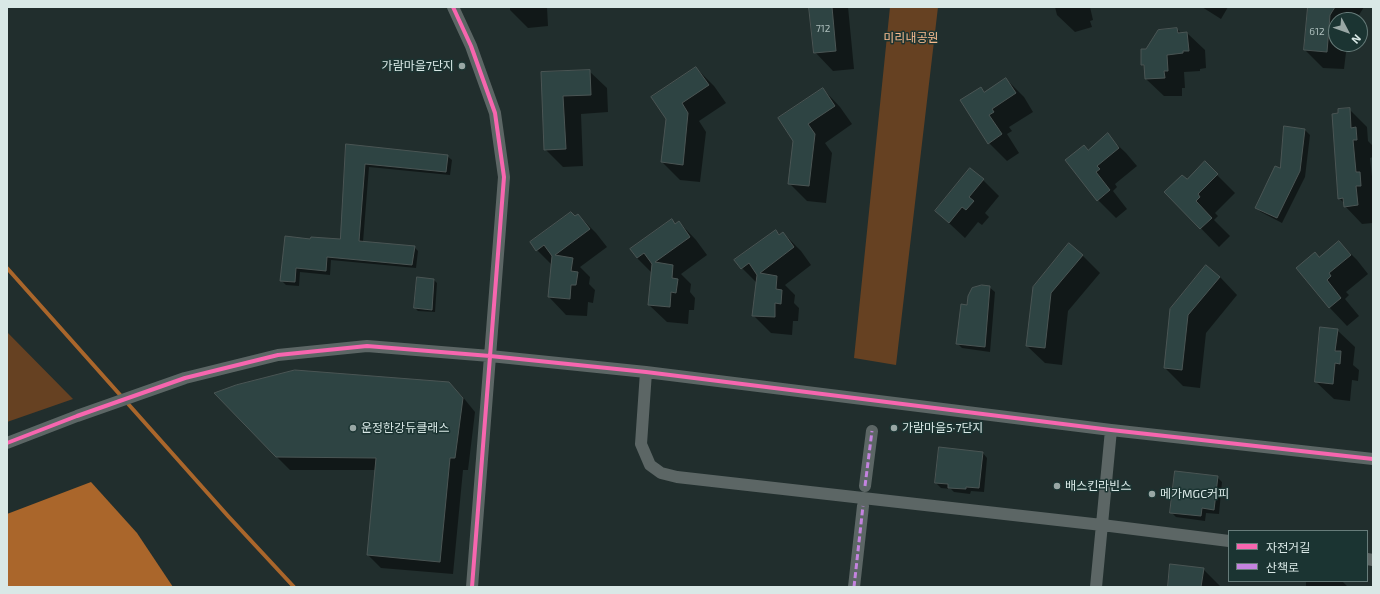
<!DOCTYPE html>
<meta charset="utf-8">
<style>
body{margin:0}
#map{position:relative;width:1380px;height:594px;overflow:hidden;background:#212e2d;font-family:"Exo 2","Noto Sans KR",sans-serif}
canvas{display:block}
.frame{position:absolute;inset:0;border:8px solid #d9e8e6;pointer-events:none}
.legend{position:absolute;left:1228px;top:530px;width:140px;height:52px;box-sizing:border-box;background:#1b3432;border:1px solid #677c7a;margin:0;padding:5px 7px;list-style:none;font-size:12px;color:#d9e8e6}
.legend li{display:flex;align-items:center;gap:8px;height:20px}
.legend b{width:20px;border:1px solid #677c7a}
.north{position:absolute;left:1328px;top:12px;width:40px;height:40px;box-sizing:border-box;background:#1b3432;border:1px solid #677c7a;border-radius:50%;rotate:131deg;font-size:11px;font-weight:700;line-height:16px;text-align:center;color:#d9e8e6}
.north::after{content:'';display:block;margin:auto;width:14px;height:18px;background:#99a7a5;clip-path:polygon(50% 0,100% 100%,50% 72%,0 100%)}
</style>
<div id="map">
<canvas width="1380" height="594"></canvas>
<div class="frame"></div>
<ul class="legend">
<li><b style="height:5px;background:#f766af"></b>자전거길</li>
<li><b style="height:5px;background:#c483df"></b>산책로</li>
</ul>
<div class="north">N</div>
</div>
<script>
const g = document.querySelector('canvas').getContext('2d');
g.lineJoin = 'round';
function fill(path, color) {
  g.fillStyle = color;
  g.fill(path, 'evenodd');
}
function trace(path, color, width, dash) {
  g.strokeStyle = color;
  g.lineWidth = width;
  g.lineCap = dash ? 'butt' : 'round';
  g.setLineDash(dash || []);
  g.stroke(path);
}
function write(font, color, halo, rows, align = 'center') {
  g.font = font + ' "Exo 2","Noto Sans KR",sans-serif';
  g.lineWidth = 3;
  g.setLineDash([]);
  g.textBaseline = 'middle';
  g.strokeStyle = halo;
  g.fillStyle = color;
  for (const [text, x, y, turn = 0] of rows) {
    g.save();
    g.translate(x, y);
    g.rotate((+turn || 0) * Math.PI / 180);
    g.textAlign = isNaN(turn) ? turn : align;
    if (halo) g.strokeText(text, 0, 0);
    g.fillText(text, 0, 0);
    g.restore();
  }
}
fill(new Path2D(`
 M 890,7 L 938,7 L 896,365 L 854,358 Z
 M 7,332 L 73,399 L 7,422 Z`), '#664122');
fill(new Path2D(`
 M 91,482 L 137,533 L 173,587 L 7,587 L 7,514 Z`), '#aa662b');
fill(new Path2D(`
 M 510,7 L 547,7 L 548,26 L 528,28 L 510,10 Z
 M 810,7 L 848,7 L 854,69 L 833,71 L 815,52 Z
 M 1055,7 L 1090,7 L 1093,20 L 1090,21 L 1092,27 L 1075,32 L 1057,15 Z
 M 1202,7 L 1228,7 L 1221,19 Z
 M 1309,7 L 1364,7 L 1356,20 L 1336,20 L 1336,44 L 1347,44 L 1344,69 L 1323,68 L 1305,50 Z
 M 1177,29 L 1181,33 L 1187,33 L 1205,50 L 1206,68 L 1200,69 L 1200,71 L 1184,72 L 1185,88 L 1182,88 L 1182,96 L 1164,96 L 1146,79 L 1146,68 L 1142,65 L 1147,50 Z
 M 696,68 L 714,86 L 726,103 L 699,121 L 706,132 L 700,182 L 680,180 L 662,162 L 667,119 Z
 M 589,71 L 607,88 L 608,112 L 581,114 L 583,166 L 563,167 L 545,149 L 542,73 Z
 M 1006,79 L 1024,97 L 1033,112 L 1009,127 L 1012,131 L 1007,134 L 1019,153 L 1007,161 L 989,143 L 981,88 L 985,92 Z
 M 823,89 L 840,107 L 852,124 L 825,143 L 832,153 L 826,203 L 807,201 L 789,183 L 794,140 Z
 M 1349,109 L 1367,127 L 1368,141 L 1373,146 L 1373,157 L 1370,158 L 1373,186 L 1373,223 L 1362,224 L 1345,206 L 1344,203 L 1339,198 L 1339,114 Z
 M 1305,130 L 1310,135 L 1305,177 L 1282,223 L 1261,212 L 1256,207 Z
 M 1107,135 L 1126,153 L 1137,166 L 1115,184 L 1117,187 L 1113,191 L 1127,209 L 1116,218 L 1098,200 L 1088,151 Z
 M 347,146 L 447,156 L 452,160 L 450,175 L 369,167 L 363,242 L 414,247 L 418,251 L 416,268 L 331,260 L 330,275 L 300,272 L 299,286 L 286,285 L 281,280 L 311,240 L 341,240 Z
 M 1205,163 L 1235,193 L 1215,213 L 1218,216 L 1214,220 L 1230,236 L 1219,247 L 1166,192 L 1187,181 Z
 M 983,180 L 999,196 L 985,213 L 989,217 L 982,225 L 978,222 L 965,238 L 936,211 Z
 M 578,215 L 596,233 L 607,247 L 580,267 L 590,277 L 589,284 L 595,290 L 593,303 L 588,302 L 587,316 L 566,315 L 549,297 L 552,265 L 537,250 Z
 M 679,222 L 696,240 L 707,255 L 681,274 L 691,284 L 690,292 L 695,298 L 694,310 L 689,310 L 688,324 L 667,322 L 649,305 L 652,273 L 637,258 Z
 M 776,231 L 780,235 L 783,233 L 801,251 L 811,265 L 785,285 L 795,295 L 794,303 L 799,308 L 798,321 L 793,321 L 792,335 L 771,333 L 753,315 L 757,283 L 742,268 Z
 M 1339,242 L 1357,260 L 1368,274 L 1346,292 L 1349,295 L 1345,299 L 1359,316 L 1347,326 L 1329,307 L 1320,258 Z
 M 1082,255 L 1100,273 L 1068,311 L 1062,365 L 1045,363 L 1027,346 L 1034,287 Z
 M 1220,277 L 1237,295 L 1206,333 L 1200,388 L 1183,386 L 1165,368 L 1171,309 Z
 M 434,280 L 437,283 L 435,312 L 418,311 L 415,308 Z
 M 989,287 L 995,292 L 990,352 L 962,348 L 957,343 L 968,306 Z
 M 1337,330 L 1355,347 L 1353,365 L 1359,370 L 1358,381 L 1352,380 L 1350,401 L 1334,399 L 1316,382 Z
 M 449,382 L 462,396 L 475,412 L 468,470 L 463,470 L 453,574 L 381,568 L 368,555 L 376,470 L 290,470 L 277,457 Z
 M 982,452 L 987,458 L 984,492 L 971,491 L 970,494 L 954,492 L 951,489 L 941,488 L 936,483 Z
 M 1217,477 L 1222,482 L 1219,514 L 1206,513 L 1205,521 L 1176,517 L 1171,512 Z
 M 1203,569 L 1221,587 L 1169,587 Z
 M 1306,581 L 1342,581 L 1348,587 L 1306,587 Z`), '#0007');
trace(new Path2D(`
 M 7,268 L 228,516 L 294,587`), '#aa662b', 4);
const building = new Path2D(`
 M 809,7 L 832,7 L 836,51 L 814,53 Z
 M 1308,7 L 1335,7 L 1330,15 L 1327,52 L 1304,50 Z
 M 1177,28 L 1178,33 L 1187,32 L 1189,51 L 1183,51 L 1183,53 L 1167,55 L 1168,71 L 1164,71 L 1165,78 L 1145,79 L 1144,65 L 1141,65 L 1141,49 L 1146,49 L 1158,30 Z
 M 696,67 L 709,85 L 682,103 L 688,113 L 683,165 L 661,162 L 666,119 L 651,97 Z
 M 590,70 L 591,95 L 563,96 L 566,149 L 544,150 L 541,72 Z
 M 1006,78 L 1016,93 L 992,109 L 994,112 L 989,115 L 1002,134 L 988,144 L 960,100 L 981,87 L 984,92 Z
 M 823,88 L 835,106 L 808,124 L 815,134 L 809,186 L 788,184 L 793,141 L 778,118 Z
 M 1350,108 L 1351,128 L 1356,127 L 1357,140 L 1353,140 L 1356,172 L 1360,172 L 1361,186 L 1356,186 L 1358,205 L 1344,207 L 1343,198 L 1338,199 L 1332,114 L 1338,113 L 1338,109 Z
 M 1284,126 L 1305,129 L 1300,171 L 1277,218 L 1255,208 L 1275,166 L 1280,168 Z
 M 1108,133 L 1119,148 L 1097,166 L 1100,169 L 1096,172 L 1110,190 L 1097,201 L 1065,160 L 1084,145 L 1088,150 Z
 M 346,144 L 448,155 L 446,172 L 365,164 L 359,241 L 415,246 L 412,265 L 327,257 L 326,271 L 296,268 L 295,282 L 280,281 L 285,236 L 310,239 L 311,237 L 340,239 Z
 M 1205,161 L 1218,174 L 1198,194 L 1200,197 L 1196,201 L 1212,218 L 1200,229 L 1164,192 L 1182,175 L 1187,179 Z
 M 970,168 L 984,179 L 969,197 L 974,201 L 966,210 L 962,207 L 949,223 L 935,211 Z
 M 571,212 L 575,216 L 578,214 L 590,229 L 555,255 L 573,258 L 571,271 L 578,272 L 576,285 L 571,285 L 570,299 L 548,297 L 552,256 L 544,245 L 536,251 L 530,242 Z
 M 672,219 L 675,224 L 679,221 L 690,237 L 655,262 L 673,265 L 672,278 L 678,279 L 676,293 L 671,292 L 670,307 L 648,305 L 652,264 L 644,253 L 637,258 L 630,249 Z
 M 776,230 L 779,235 L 783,232 L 794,247 L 760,273 L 777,276 L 776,289 L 782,290 L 781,304 L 775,303 L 775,317 L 752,316 L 757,275 L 749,263 L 741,269 L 734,260 Z
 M 1339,241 L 1351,255 L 1329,273 L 1331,276 L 1327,280 L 1341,298 L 1329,308 L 1296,268 L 1315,252 L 1319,257 Z
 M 1069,243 L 1083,255 L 1051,293 L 1045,348 L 1026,346 L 1033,287 Z
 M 1206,265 L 1220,277 L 1188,315 L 1182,370 L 1164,368 L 1170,309 Z
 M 417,277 L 434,279 L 432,310 L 414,308 Z
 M 982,285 L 990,286 L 985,347 L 956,344 L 961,304 L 967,305 L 968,296 L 972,288 Z
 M 1320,327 L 1338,329 L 1335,351 L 1341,351 L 1340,364 L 1335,363 L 1333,384 L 1315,382 Z
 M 295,370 L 449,382 L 463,398 L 455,458 L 450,458 L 440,562 L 367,555 L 376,458 L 276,457 L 214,393 L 236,385 Z
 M 939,447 L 983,452 L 979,488 L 966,487 L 966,489 L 948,488 L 948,484 L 935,483 Z
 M 1175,471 L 1218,476 L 1214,510 L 1202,508 L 1201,516 L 1170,513 Z
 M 1170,564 L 1204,568 L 1201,587 L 1168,587 Z`);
fill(building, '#2e4443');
trace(building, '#4a5554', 1);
trace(new Path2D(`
 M 453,7 L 471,46 L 495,113 L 504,177 L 472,587
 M 646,372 L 641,444 L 650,465 L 661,473 L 677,477 L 1102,525 L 1229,541
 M 7,443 L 77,416 L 185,378 L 278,355 L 367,346 L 490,356 L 646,372 L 1111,430 L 1373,459
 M 865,486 L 872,431
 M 1367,559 L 1373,560
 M 854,587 L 863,506
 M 1096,587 L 1111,430`), '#5c6665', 12);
trace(new Path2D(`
 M 865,486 L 872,431
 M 854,587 L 863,506`), '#c483df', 3, [6, 3]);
trace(new Path2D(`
 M 453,7 L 471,46 L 495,113 L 504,177 L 472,587
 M 7,443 L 77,416 L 185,378 L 278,355 L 367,346 L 490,356 L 646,372 L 1111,430 L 1373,459`), '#f766af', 4);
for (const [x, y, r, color] of [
 [462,66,4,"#99a7a5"],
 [353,428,4,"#99a7a5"],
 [894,428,4,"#99a7a5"],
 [1057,486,4,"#99a7a5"],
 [1152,494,4,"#99a7a5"]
]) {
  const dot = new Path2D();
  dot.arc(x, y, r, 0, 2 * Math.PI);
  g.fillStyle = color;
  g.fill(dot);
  trace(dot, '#1b3432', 1.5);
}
write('10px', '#aebfbd', null, [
 ["712",823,29],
 ["612",1317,32]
]);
write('12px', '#f8bb8f', '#1b3432', [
 ["미리내공원",911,38]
]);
write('12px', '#d9e8e6', '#1b3432', [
 ["가람마을7단지",454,66,"right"],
 ["운정한강듀클래스",361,428],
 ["가람마을5·7단지",902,428],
 ["배스킨라빈스",1065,486],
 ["메가MGC커피",1160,494]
], 'left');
</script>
